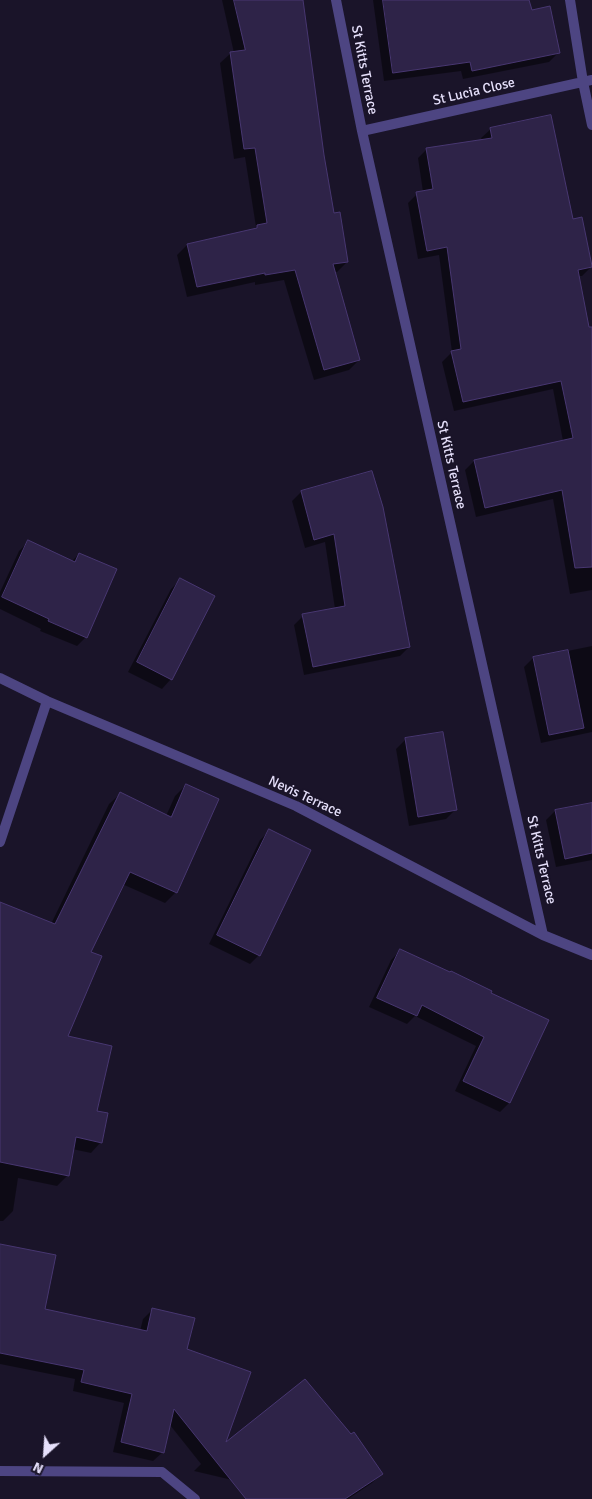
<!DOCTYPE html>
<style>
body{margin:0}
#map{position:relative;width:592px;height:1499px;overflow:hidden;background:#1a1429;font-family:Signika,sans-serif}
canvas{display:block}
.north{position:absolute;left:20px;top:1429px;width:50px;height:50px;-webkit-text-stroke:4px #1a1429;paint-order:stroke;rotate:206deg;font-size:14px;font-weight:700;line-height:20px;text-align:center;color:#e6e0fb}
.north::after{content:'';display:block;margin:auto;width:18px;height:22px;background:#e6e0fb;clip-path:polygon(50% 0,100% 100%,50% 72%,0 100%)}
</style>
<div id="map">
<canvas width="592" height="1499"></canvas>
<div class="north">N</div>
</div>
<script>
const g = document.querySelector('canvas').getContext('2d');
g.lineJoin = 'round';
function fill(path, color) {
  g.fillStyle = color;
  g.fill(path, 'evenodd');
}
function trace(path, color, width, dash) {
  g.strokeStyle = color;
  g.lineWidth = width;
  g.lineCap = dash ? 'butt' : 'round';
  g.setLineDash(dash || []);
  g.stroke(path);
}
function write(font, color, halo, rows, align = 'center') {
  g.font = font + ' Signika,sans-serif';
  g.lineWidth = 4;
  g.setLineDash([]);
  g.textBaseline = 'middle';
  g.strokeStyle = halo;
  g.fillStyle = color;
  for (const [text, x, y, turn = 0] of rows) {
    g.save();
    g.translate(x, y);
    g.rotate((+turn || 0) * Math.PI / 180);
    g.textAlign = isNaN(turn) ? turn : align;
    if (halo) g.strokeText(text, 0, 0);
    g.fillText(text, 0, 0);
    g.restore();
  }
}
fill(new Path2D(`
 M 222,0 L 290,0 L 323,156 L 333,214 L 347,262 L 337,272 L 334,272 L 359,360 L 349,370 L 314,380 L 284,280 L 255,285 L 255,282 L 187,297 L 177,255 L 187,245 L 252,231 L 256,227 L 245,157 L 234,159 L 220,63 L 231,53 L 234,53 Z
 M 373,0 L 528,0 L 531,11 L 559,52 L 549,62 L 463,79 L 461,71 L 384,81 Z
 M 491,129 L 572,220 L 591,267 L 582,276 L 578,276 L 588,329 L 592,328 L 592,590 L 570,594 L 553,499 L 476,517 L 465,470 L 474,461 L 563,441 L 553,389 L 454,411 L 442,362 L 452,352 L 439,255 L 418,259 L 408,203 L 417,194 L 423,192 L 418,158 L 427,149 L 482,141 L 481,138 Z
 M 371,472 L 409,647 L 400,656 L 304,675 L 294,625 L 303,616 L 335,609 L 325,542 L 305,548 L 292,501 L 301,492 Z
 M 28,542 L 71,562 L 79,554 L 86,637 L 77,646 L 40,631 L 41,629 L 0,609 L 0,592 L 19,551 Z
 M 180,580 L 171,679 L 162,689 L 128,672 L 171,589 Z
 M 592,646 L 592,732 L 541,743 L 524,667 L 533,658 Z
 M 442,733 L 455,810 L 446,819 L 409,826 L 396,749 L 405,740 Z
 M 186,785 L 176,892 L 165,903 L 122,884 L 89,952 L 66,1036 L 96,1112 L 101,1142 L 91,1153 L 72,1149 L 68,1175 L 57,1186 L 18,1178 L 13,1211 L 3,1221 L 0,1221 L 0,903 L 51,924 L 109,804 L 120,794 L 166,816 L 175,796 Z
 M 592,804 L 592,860 L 556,867 L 546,820 L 555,811 Z
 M 269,831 L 259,955 L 250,964 L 209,944 L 260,840 Z
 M 400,951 L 490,992 L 509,1103 L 500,1112 L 455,1091 L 476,1046 L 415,1016 L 407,1024 L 369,1007 L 391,960 Z
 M 0,1245 L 44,1310 L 140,1331 L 143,1319 L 152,1310 L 186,1350 L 224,1446 L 381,1474 L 372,1483 L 348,1499 L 313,1499 L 194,1471 L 201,1464 L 166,1420 L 163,1452 L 153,1461 L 113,1452 L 124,1403 L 73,1391 L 75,1379 L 0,1364 Z`), '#0007');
const building = new Path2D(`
 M 234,0 L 303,0 L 324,155 L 334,213 L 340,212 L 348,262 L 333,264 L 360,360 L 324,370 L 295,270 L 265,275 L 265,273 L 197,287 L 187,244 L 257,228 L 257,225 L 267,223 L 255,148 L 244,149 L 230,52 L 245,50 Z
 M 383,0 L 529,0 L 532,10 L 550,6 L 560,53 L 472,71 L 470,62 L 393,73 Z
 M 551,115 L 573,219 L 582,217 L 592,266 L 592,267 L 578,270 L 589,327 L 592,327 L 592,567 L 575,568 L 562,490 L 485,508 L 474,460 L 573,438 L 561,381 L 463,402 L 451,351 L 461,349 L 447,247 L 427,251 L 416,192 L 433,189 L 426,148 L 492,138 L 490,128 Z
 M 372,471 L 383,507 L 410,647 L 313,667 L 302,614 L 345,606 L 334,534 L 314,540 L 301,491 Z
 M 28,540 L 75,562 L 79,553 L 117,569 L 87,638 L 48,621 L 49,619 L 2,597 Z
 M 180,578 L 215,596 L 172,680 L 137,662 Z
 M 568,650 L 584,728 L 549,735 L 533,657 Z
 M 443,732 L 457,810 L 418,817 L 405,738 Z
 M 186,784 L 219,799 L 177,893 L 130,872 L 91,952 L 102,956 L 68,1036 L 112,1046 L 97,1111 L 108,1113 L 102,1143 L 76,1137 L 69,1176 L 0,1162 L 0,902 L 55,924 L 120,792 L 171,817 Z
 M 592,803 L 592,853 L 565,859 L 555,810 Z
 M 269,829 L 311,850 L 260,956 L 217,935 Z
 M 400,949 L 450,972 L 451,971 L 492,991 L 491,993 L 549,1020 L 510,1103 L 463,1081 L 484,1037 L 422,1005 L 417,1016 L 377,998 Z
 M 0,1244 L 56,1255 L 45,1309 L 147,1331 L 152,1308 L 195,1318 L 187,1349 L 251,1372 L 226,1442 L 305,1379 L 351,1434 L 354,1432 L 383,1474 L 345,1499 L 246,1499 L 174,1409 L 164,1453 L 121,1442 L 132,1394 L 81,1382 L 84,1370 L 0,1353 Z`);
fill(building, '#2e2348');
trace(building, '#483771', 1);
trace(new Path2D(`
 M 336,0 L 362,131 L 543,935
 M 570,0 L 583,82 L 592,125
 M 362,131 L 592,80
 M 0,678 L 47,701 L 296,806 L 543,935 L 592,955
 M 0,842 L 47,701
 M 0,1471 L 162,1472 L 195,1499`), '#4d4582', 10);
write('14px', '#e6e0fb', '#1a1429', [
 ["St Kitts Terrace",364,70,79],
 ["St Lucia Close",474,92,-13],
 ["St Kitts Terrace",451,465,77],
 ["Nevis Terrace",305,797,25],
 ["St Kitts Terrace",541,860,77]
]);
</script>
